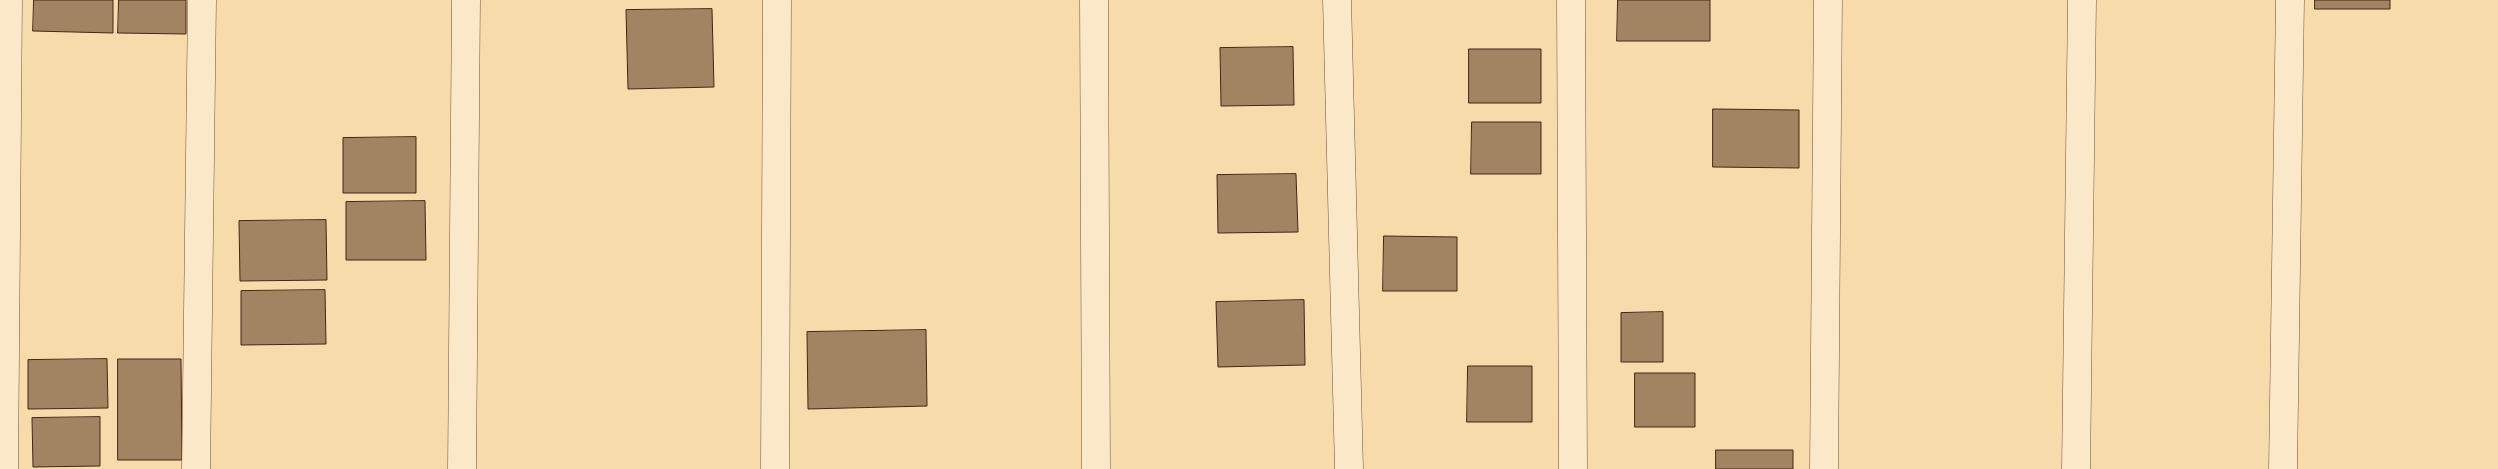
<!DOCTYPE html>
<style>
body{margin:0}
canvas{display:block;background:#f7dbab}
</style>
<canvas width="2498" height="469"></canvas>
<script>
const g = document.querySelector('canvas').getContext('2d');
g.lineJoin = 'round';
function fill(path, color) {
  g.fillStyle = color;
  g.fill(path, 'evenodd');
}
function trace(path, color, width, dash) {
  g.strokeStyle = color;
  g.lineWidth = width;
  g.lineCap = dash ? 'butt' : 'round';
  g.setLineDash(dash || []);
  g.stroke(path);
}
const building = new Path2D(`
 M 34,0 L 113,0 L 113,33 L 33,31 Z
 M 119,0 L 186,0 L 186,34 L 118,33 Z
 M 1618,0 L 1710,0 L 1710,41 L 1617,41 Z
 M 2315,0 L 2390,0 L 2390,9 L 2315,9 Z
 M 712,9 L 714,87 L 628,89 L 626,10 Z
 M 1293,47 L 1294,105 L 1221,106 L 1220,48 Z
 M 1469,49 L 1541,49 L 1541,103 L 1469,103 Z
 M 1713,109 L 1799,110 L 1799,168 L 1713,167 Z
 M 1472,122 L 1541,122 L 1541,174 L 1471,174 Z
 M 416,137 L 416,193 L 343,193 L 343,138 Z
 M 1296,174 L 1298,232 L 1218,233 L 1217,175 Z
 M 425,201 L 426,260 L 346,260 L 346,202 Z
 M 326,220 L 327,280 L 240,281 L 239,221 Z
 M 1384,236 L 1457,237 L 1457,291 L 1383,291 Z
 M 325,290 L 326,344 L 241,345 L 241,291 Z
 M 1304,300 L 1305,365 L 1218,367 L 1216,302 Z
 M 1663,312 L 1663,362 L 1621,362 L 1621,313 Z
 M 926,330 L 927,406 L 808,409 L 807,332 Z
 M 107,359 L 108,408 L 28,409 L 28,360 Z
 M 118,359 L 181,359 L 182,460 L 118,460 Z
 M 1468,366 L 1532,366 L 1532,422 L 1467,422 Z
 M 1635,373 L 1695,373 L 1695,427 L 1635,427 Z
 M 100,417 L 100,466 L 33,467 L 32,418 Z
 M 1716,450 L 1793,450 L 1793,469 L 1716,469 Z`);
fill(building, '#a28463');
trace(building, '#462515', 1);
const minor = new Path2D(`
 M 1094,0 L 1096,469
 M 1337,0 L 1349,469
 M 1571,0 L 1573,469
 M 4,469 L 8,0
 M 196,469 L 202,0
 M 462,469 L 466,0
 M 775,469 L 777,0
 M 1824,469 L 1828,0
 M 2076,469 L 2082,0
 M 2283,469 L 2290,0`);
trace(minor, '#72523a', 29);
trace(minor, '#fae8c8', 28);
</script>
